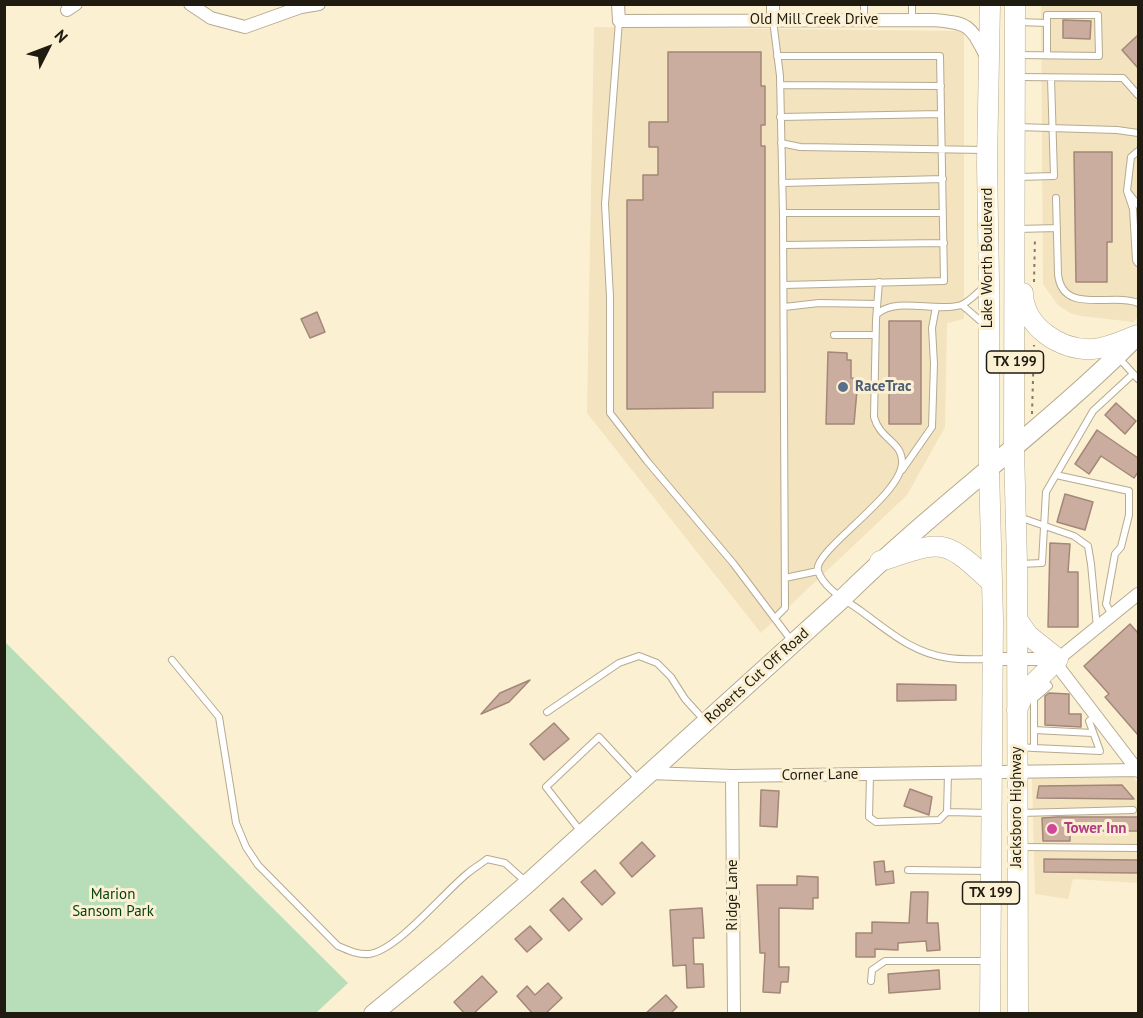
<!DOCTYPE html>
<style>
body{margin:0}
#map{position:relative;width:1143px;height:1018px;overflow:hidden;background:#fcf0d3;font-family:"PT Sans",sans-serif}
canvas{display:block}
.frame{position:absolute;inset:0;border:6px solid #1f1b10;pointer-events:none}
.north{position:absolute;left:18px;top:18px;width:60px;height:60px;-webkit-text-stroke:4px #fcf0d3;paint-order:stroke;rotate:48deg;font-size:16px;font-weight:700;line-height:24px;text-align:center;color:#1f1b10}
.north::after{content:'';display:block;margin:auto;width:21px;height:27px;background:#1f1b10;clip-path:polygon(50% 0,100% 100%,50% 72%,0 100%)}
</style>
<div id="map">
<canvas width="1143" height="1018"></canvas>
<div class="frame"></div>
<div class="north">N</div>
</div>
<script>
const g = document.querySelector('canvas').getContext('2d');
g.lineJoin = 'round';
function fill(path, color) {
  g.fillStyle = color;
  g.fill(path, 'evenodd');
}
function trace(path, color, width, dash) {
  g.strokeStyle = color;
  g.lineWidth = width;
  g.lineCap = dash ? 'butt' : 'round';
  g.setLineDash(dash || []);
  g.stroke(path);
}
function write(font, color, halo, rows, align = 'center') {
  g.font = font + ' "PT Sans",sans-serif';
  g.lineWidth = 6;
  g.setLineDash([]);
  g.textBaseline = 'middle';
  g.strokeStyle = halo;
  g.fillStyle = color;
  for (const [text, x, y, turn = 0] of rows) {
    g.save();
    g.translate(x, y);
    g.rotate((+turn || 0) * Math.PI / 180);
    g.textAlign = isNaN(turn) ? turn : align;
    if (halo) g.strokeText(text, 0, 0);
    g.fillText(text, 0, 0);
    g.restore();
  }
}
fill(new Path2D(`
 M 1041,5 L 1138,5 L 1138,317 L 1133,322 L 1081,316 L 1070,313 L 1058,305 L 1043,284 Z
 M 594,27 L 964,31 L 964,319 L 947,323 L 945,427 L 907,495 L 761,633 L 587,413 Z
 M 1133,777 L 1138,784 L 1138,883 L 1073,879 L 1068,899 L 1035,894 L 1032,778 Z`), '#f3e3bf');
fill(new Path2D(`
 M 5,642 L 348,983 L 316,1013 L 5,1013 Z`), '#b7deb9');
const building = new Path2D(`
 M 1063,20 L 1091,21 L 1090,39 L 1063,38 Z
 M 1138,35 L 1138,68 L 1122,50 Z
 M 668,52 L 761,52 L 761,86 L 765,86 L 765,125 L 761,125 L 761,146 L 765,146 L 765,392 L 713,392 L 713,408 L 627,409 L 627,200 L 643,200 L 643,175 L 658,175 L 658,147 L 649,147 L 649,122 L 668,122 Z
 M 1074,152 L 1112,152 L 1112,242 L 1107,242 L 1107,282 L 1076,282 Z
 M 317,312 L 325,332 L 310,338 L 301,319 Z
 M 889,321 L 921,321 L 921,424 L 889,424 Z
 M 828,352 L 847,353 L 847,360 L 851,360 L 851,378 L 858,379 L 854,424 L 826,424 Z
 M 1116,403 L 1136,421 L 1125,434 L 1105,415 Z
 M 1097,430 L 1138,458 L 1138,472 L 1134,478 L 1101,456 L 1089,474 L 1075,464 Z
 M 1065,494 L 1093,502 L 1085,530 L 1057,522 Z
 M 1050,543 L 1070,544 L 1068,572 L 1078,572 L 1078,627 L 1048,627 Z
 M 1130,624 L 1138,633 L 1138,735 L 1105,697 L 1109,694 L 1084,666 Z
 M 530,680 L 509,702 L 481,714 L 500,693 Z
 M 897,684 L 956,685 L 956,700 L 897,701 Z
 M 1049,693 L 1069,694 L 1069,714 L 1081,714 L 1081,727 L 1045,725 L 1045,696 Z
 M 554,723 L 569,739 L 544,760 L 530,744 Z
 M 1122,785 L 1134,799 L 1037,798 L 1039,786 Z
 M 910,789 L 932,797 L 929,815 L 904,806 Z
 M 761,790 L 779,791 L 777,827 L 760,826 Z
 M 1057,817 L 1138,817 L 1138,831 L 1070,831 L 1070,841 L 1043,841 L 1042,818 Z
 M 642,842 L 655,856 L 632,877 L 620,863 Z
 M 1044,859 L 1138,860 L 1138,873 L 1044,872 Z
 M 884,861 L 885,872 L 893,871 L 894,883 L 876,885 L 874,862 Z
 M 595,870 L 615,893 L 602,905 L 581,882 Z
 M 797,876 L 818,877 L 818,898 L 813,898 L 813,909 L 779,908 L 779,967 L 789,967 L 788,982 L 781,982 L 780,993 L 763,992 L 765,953 L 760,953 L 757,885 L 797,885 Z
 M 911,892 L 928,892 L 927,923 L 938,923 L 940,950 L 927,951 L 926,941 L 898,943 L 898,950 L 875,949 L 875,957 L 856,957 L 856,933 L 872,933 L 872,922 L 909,923 Z
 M 563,898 L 582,919 L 569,931 L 550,910 Z
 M 702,908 L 704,938 L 693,938 L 694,964 L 703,964 L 704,987 L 687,988 L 686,965 L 673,966 L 670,910 Z
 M 530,926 L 542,939 L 527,952 L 515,939 Z
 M 939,970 L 940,989 L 889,993 L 888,974 Z
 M 482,976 L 497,992 L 473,1014 L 465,1014 L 454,1002 Z
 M 548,983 L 562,998 L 545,1014 L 533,1014 L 517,996 L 527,986 L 535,995 Z
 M 666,995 L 677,1007 L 670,1014 L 645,1014 Z`);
fill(building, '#caad9e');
trace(building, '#a38778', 1.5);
const lane = new Path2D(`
 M 912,4 L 912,20
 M 773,20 L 780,76 L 783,215 L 785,608 L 775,618
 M 864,20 L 864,4
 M 619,21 L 605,204 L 610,297 L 610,413 L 647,461 L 733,563 L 791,640
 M 1018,22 L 1047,23
 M 1019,55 L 1099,56 L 1098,15 L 1047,15 L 1047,55
 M 777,56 L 940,56 L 944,281 L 784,285
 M 1019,77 L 1123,78 L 1138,95
 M 780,85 L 941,86
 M 780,117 L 941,114
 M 1016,127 L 1117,130 L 1138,133
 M 781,143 L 800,147 L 984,150
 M 1138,151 L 1131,157 L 1127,191 L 1138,205
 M 1018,177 L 1054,176 L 1051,78
 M 782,183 L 943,179
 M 1127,191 L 1133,209 L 1136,260 L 1138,263
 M 1056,198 L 1058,274 C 1062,316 1113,292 1138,303
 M 783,213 L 943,213
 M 1018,229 L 1057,228
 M 783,245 L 944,243
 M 879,282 L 876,320 L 874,417 C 880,440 902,441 902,462 C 903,495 811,552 818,571 C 824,589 847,601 861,611 C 888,631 914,654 949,658 C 962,660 976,659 990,659
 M 962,305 L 984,324
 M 784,307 L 819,303 L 877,304
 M 877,314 C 897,296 936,313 961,305 C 969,302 978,292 984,287
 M 834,335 L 875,335
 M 1118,357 L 1138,379
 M 902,470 L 932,427 L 934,364 L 932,328 L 936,307
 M 1056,475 L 1129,491 L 1129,515 L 1121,547 L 1115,554 L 1106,604 L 1112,615
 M 1019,517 L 1074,536 L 1088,546 L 1091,564 L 1097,628
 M 1020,564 L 1042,563 L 1046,492 L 1093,411 L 1133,374
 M 785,578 L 818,571
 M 172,660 L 219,717 L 236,823 L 246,847 L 258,865 L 338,946 C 348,950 357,955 369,954 C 397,951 445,891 468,873 C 474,868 481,864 487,859 L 505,863 L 525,881
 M 547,712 L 619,663 L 639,656 L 657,663 L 671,677 L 685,699 L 705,721
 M 1034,730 L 1093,733
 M 1020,747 L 1034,748 L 1034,699 L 1049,686 L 1042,678
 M 1034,748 L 1100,751 L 1089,721 L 1096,716
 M 870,775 L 869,817 L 876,822 L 939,820 L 947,812 L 948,773
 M 947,812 L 988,813
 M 1020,813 L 1133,810
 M 582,833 L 546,787 L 599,737 L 639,780
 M 1020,847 L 1138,848
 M 908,870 L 987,871
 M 871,981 L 872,970 L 885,961 L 987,961`);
const street = new Path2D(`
 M 190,4 L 211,18 L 245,27 L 301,7 L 319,4
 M 618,4 L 619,21 L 933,20 C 971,23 970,26 987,58
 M 773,4 L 773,20
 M 67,10 L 76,4
 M 992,659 L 1058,659 L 1138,594
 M 1058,659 L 1060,669 L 1138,771
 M 649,773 L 732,776 L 1138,770
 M 732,776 L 734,1014`);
const secondary = new Path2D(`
 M 373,1014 L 444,956 L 527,884 L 842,599 C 936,506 1045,429 1138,335`);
const primary = new Path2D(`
 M 990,4 L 987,163 L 989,283 L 989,469 L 993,620 L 990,1014
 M 1015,4 L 1014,449 L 1017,564 L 1018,1014
 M 1023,293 C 1024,327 1061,351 1093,349 C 1109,348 1124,340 1138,335
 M 880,561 C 944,541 942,536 992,583
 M 1017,619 L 1028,635 L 1058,659 L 1024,693 L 1017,710`);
trace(lane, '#b6aa8f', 8);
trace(street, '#b6aa8f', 14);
trace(secondary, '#b6aa8f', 20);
trace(primary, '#b6aa8f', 21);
trace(new Path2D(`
 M 1034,282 L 1035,237
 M 1032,414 L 1034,345`), '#837b68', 2, [3, 4.5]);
trace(lane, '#fff', 6);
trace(street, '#fff', 12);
trace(secondary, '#fff', 18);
trace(primary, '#fff', 20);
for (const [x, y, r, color] of [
 [843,387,6,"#5c6f8a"],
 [1052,829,6,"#d1479c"]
]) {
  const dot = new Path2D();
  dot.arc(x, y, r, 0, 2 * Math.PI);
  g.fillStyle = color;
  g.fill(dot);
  trace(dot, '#fcf0d3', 2);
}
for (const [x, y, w] of [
 [1015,362,57],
 [991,893,57]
]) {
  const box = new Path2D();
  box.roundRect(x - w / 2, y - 11, w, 22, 4.5);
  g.fillStyle = '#fcf0d3';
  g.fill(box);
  trace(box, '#1f1b10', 1.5);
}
write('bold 14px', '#1f1b10', null, [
 ["TX 199",1015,362],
 ["TX 199",991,893]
]);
write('15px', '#1f1b10', '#fcf0d3', [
 ["Old Mill Creek Drive",814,20],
 ["Lake Worth Boulevard",988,258,-90],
 ["Roberts Cut Off Road",757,676,-42],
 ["Corner Lane",820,775,-1],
 ["Jacksboro Highway",1017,807,-90],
 ["Ridge Lane",733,895,-90]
]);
write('bold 15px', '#4e5e75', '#fcf0d3', [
 ["RaceTrac",855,387]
], 'left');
write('bold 15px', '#b23c85', '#fcf0d3', [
 ["Tower Inn",1064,829]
], 'left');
write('15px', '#003e0f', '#fcf0d3', [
 ["Marion",113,895],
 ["Sansom Park",113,912]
]);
</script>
